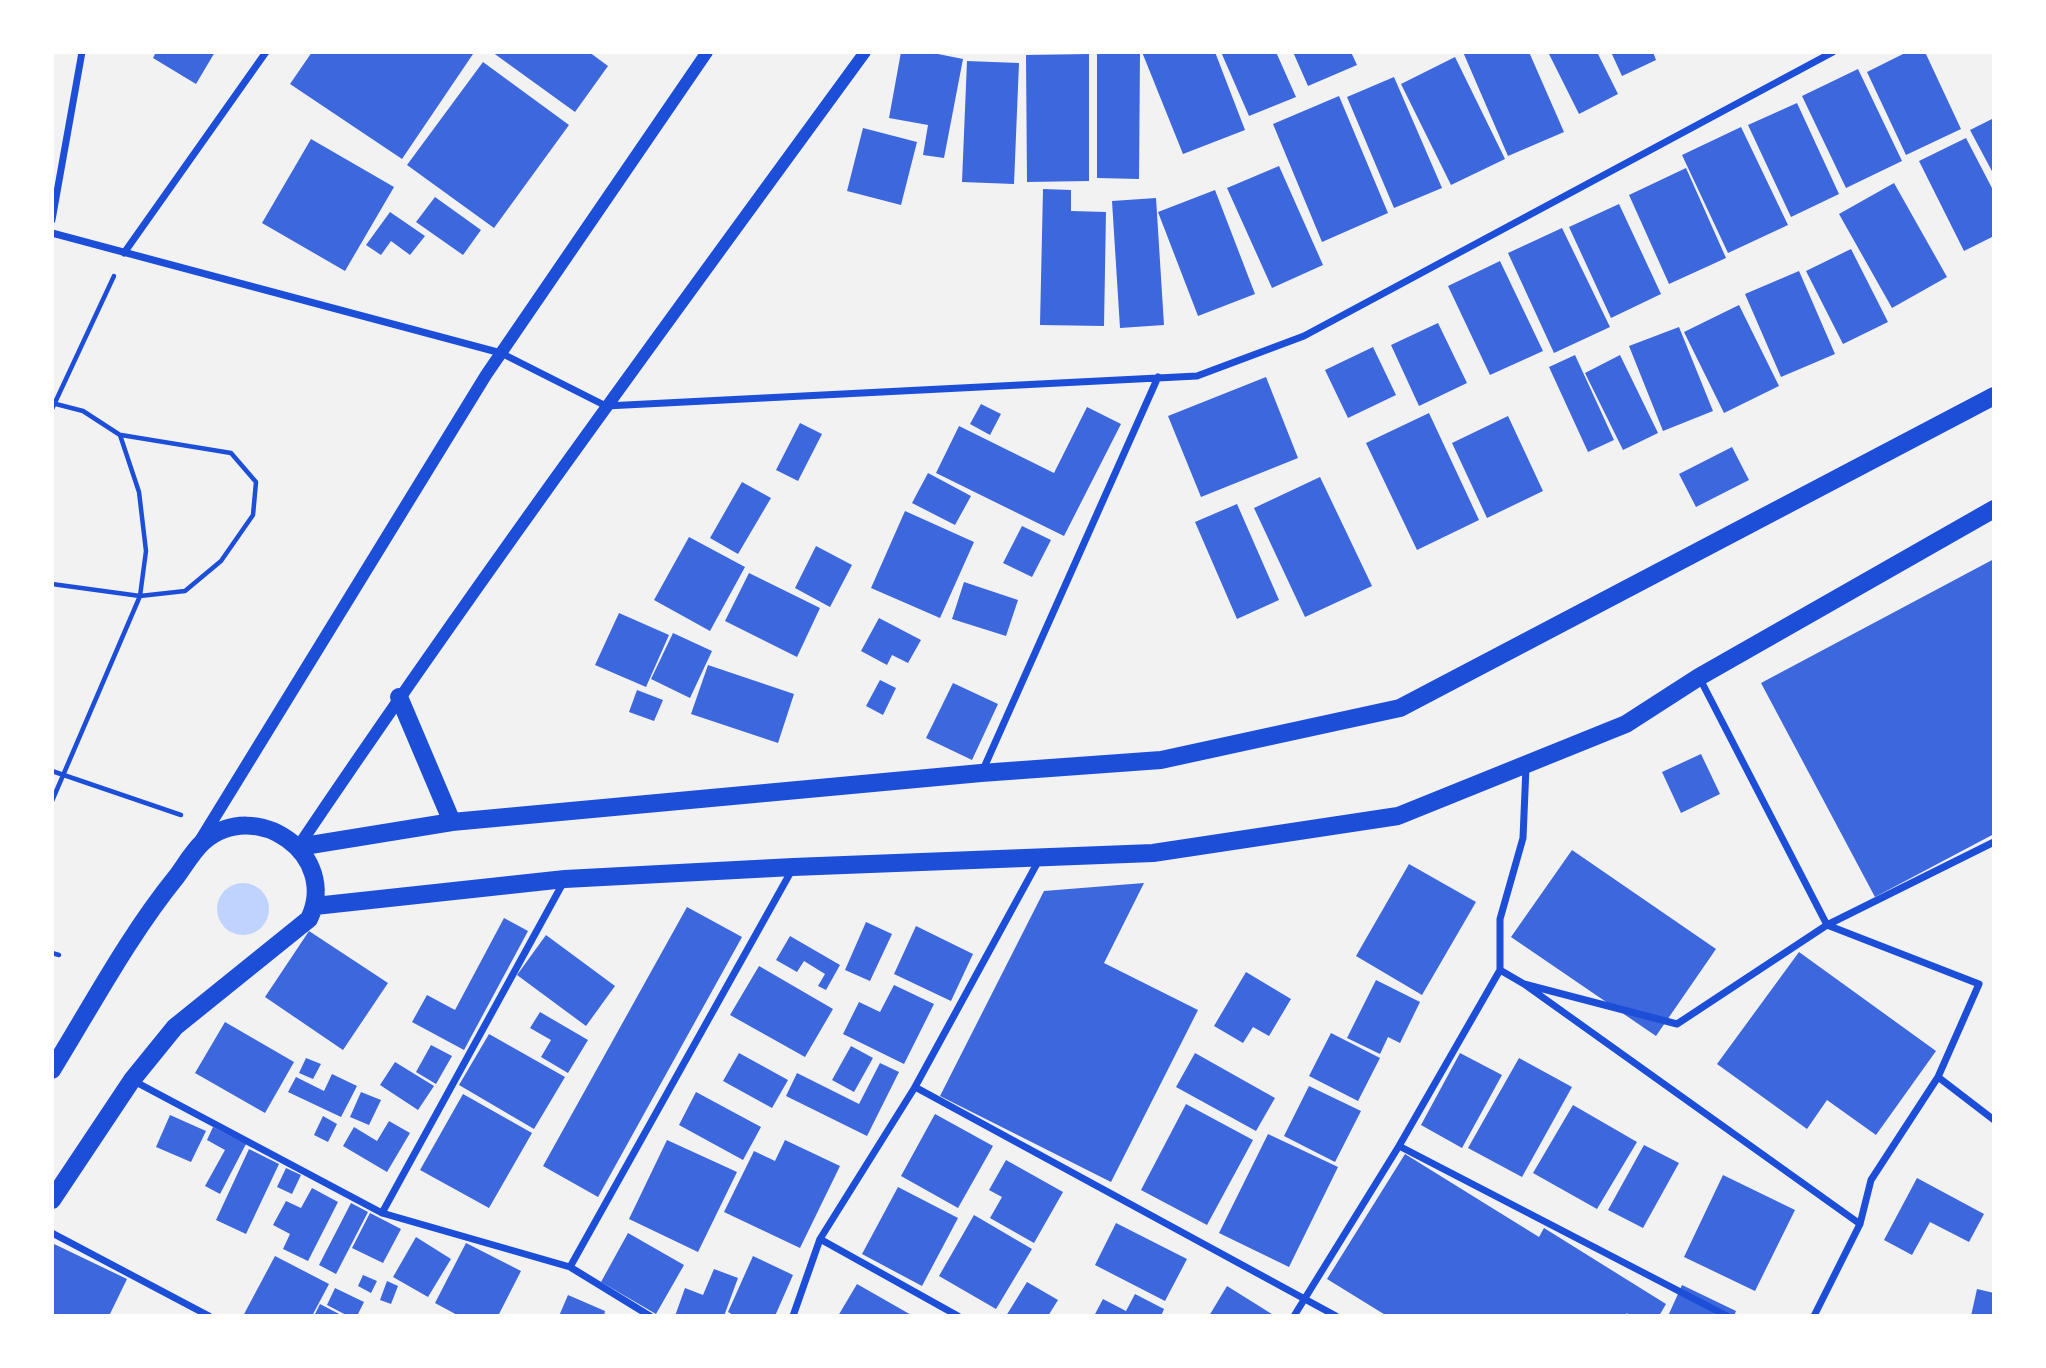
<!DOCTYPE html>
<style>
body{margin:0}
#map{position:relative;width:2046px;height:1368px;overflow:hidden;background:#f2f2f2;font-family:Roboto,sans-serif}
canvas{display:block}
.frame{position:absolute;inset:0;border:54px solid #fff;pointer-events:none}
</style>
<div id="map">
<canvas width="2046" height="1368"></canvas>
<div class="frame"></div>
</div>
<script>
const g = document.querySelector('canvas').getContext('2d');
g.lineJoin = 'round';
function fill(path, color) {
  g.fillStyle = color;
  g.fill(path, 'evenodd');
}
function trace(path, color, width, dash) {
  g.strokeStyle = color;
  g.lineWidth = width;
  g.lineCap = dash ? 'butt' : 'round';
  g.setLineDash(dash || []);
  g.stroke(path);
}
fill(new Path2D(`
 M217 909a26 26 0 1 1 52 0a26 26 0 1 1-52 0Z`), '#bfd3fe');
fill(new Path2D(`
 M 156,52 L 215,52 L 196,84 L 153,58 Z
 M 312,52 L 470,52 L 473,54 L 402,159 L 290,84 Z
 M 492,52 L 589,52 L 608,66 L 575,112 Z
 M 901,52 L 928,52 L 963,59 L 944,158 L 923,155 L 928,125 L 889,118 Z
 M 1142,52 L 1215,52 L 1245,130 L 1183,154 Z
 M 1221,52 L 1276,52 L 1296,97 L 1249,116 Z
 M 1293,52 L 1351,52 L 1357,65 L 1308,86 Z
 M 1463,52 L 1529,52 L 1564,132 L 1508,156 Z
 M 1548,52 L 1597,52 L 1618,94 L 1579,114 Z
 M 1611,52 L 1653,52 L 1656,60 L 1622,76 Z
 M 1907,52 L 1925,52 L 1961,129 L 1906,155 L 1867,72 Z
 M 1140,53 L 1139,179 L 1097,178 L 1097,54 Z
 M 1089,54 L 1089,181 L 1027,182 L 1026,55 Z
 M 1455,57 L 1505,159 L 1451,185 L 1401,84 Z
 M 967,61 L 1019,63 L 1014,184 L 962,182 Z
 M 483,62 L 569,125 L 494,228 L 407,165 Z
 M 1858,69 L 1902,161 L 1846,188 L 1802,96 Z
 M 1394,77 L 1442,188 L 1394,208 L 1347,97 Z
 M 1339,96 L 1388,213 L 1322,242 L 1273,124 Z
 M 1797,103 L 1839,194 L 1791,217 L 1748,125 Z
 M 1994,118 L 1994,175 L 1970,130 Z
 M 1741,127 L 1788,225 L 1728,253 L 1682,155 Z
 M 863,128 L 917,142 L 901,205 L 847,191 Z
 M 1966,138 L 1994,192 L 1994,236 L 1964,251 L 1919,161 Z
 M 311,139 L 394,187 L 345,271 L 262,223 Z
 M 1279,166 L 1323,265 L 1272,288 L 1227,188 Z
 M 1686,168 L 1726,258 L 1669,284 L 1629,195 Z
 M 1894,183 L 1947,277 L 1892,308 L 1839,214 Z
 M 1043,189 L 1071,190 L 1071,211 L 1106,212 L 1104,326 L 1040,325 Z
 M 1215,190 L 1255,294 L 1198,316 L 1158,212 Z
 M 435,197 L 481,230 L 463,255 L 416,222 Z
 M 1156,198 L 1164,325 L 1120,328 L 1112,201 Z
 M 1619,204 L 1661,294 L 1611,318 L 1569,227 Z
 M 390,212 L 425,236 L 410,255 L 391,241 L 381,255 L 366,245 Z
 M 1562,228 L 1610,327 L 1554,353 L 1508,253 Z
 M 1851,249 L 1888,322 L 1843,344 L 1806,271 Z
 M 1500,261 L 1543,351 L 1490,375 L 1448,286 Z
 M 1799,271 L 1835,354 L 1781,377 L 1745,294 Z
 M 1739,305 L 1779,386 L 1724,413 L 1684,332 Z
 M 1438,323 L 1467,383 L 1419,406 L 1391,345 Z
 M 1679,327 L 1713,411 L 1663,431 L 1629,346 Z
 M 1373,347 L 1396,395 L 1348,418 L 1325,370 Z
 M 1575,355 L 1614,440 L 1588,452 L 1549,367 Z
 M 1620,355 L 1658,433 L 1623,450 L 1585,373 Z
 M 1266,377 L 1298,458 L 1201,497 L 1168,416 Z
 M 981,404 L 1001,414 L 990,435 L 970,424 Z
 M 1087,407 L 1121,424 L 1064,536 L 936,473 L 959,426 L 1054,473 Z
 M 1429,413 L 1479,520 L 1417,550 L 1366,443 Z
 M 1508,416 L 1543,491 L 1487,518 L 1452,443 Z
 M 800,423 L 822,434 L 798,481 L 776,470 Z
 M 1732,447 L 1749,480 L 1696,507 L 1679,474 Z
 M 928,473 L 971,496 L 955,525 L 912,503 Z
 M 1320,477 L 1372,586 L 1305,617 L 1254,508 Z
 M 742,482 L 771,498 L 738,554 L 710,538 Z
 M 1237,504 L 1279,600 L 1237,619 L 1195,522 Z
 M 905,511 L 974,542 L 940,618 L 871,588 Z
 M 1022,526 L 1051,540 L 1032,577 L 1003,563 Z
 M 689,537 L 745,567 L 710,631 L 654,600 Z
 M 816,546 L 852,565 L 830,607 L 795,588 Z
 M 1994,559 L 1994,834 L 1875,897 L 1761,683 Z
 M 749,573 L 820,608 L 797,657 L 725,621 Z
 M 964,582 L 1018,600 L 1006,636 L 952,619 Z
 M 619,613 L 669,635 L 646,687 L 595,665 Z
 M 879,618 L 921,640 L 908,663 L 892,655 L 887,665 L 861,651 Z
 M 673,633 L 712,651 L 690,698 L 651,679 Z
 M 708,665 L 794,694 L 778,743 L 691,714 Z
 M 880,680 L 896,688 L 883,715 L 866,706 Z
 M 953,683 L 998,704 L 972,760 L 926,738 Z
 M 637,690 L 663,700 L 654,721 L 629,712 Z
 M 1701,754 L 1720,794 L 1681,813 L 1662,772 Z
 M 1572,850 L 1716,949 L 1656,1036 L 1511,937 Z
 M 1409,864 L 1476,902 L 1422,995 L 1356,956 Z
 M 1144,883 L 1104,963 L 1198,1010 L 1111,1182 L 940,1096 L 1044,891 Z
 M 687,907 L 742,937 L 598,1197 L 543,1166 Z
 M 504,918 L 528,931 L 464,1050 L 412,1022 L 427,995 L 455,1010 Z
 M 866,922 L 892,934 L 870,981 L 845,970 Z
 M 916,926 L 973,954 L 951,1001 L 894,974 Z
 M 309,931 L 388,983 L 343,1050 L 265,997 Z
 M 546,935 L 615,986 L 586,1026 L 517,975 Z
 M 790,936 L 840,965 L 826,990 L 818,986 L 825,974 L 804,961 L 797,972 L 776,960 Z
 M 1799,952 L 1936,1051 L 1876,1135 L 1827,1100 L 1807,1129 L 1717,1064 Z
 M 759,966 L 833,1009 L 805,1057 L 730,1015 Z
 M 1246,972 L 1291,999 L 1269,1036 L 1253,1027 L 1243,1043 L 1214,1026 Z
 M 1376,980 L 1420,1002 L 1400,1043 L 1388,1037 L 1380,1054 L 1347,1038 Z
 M 894,985 L 934,1004 L 904,1064 L 843,1034 L 859,1002 L 880,1012 Z
 M 540,1012 L 588,1040 L 568,1073 L 541,1057 L 551,1040 L 530,1028 Z
 M 225,1022 L 294,1062 L 265,1113 L 195,1073 Z
 M 1331,1033 L 1380,1058 L 1358,1101 L 1309,1076 Z
 M 489,1034 L 565,1077 L 534,1129 L 459,1085 Z
 M 431,1045 L 452,1056 L 436,1084 L 416,1072 Z
 M 851,1046 L 873,1058 L 854,1092 L 832,1080 Z
 M 739,1053 L 788,1080 L 772,1108 L 723,1081 Z
 M 1195,1053 L 1275,1098 L 1256,1131 L 1176,1087 Z
 M 1460,1053 L 1502,1075 L 1462,1148 L 1421,1125 Z
 M 306,1058 L 321,1064 L 313,1079 L 299,1073 Z
 M 1519,1058 L 1572,1087 L 1522,1177 L 1468,1148 Z
 M 395,1062 L 434,1086 L 418,1110 L 380,1085 Z
 M 880,1063 L 899,1072 L 867,1136 L 786,1096 L 797,1073 L 859,1104 Z
 M 332,1074 L 357,1086 L 341,1117 L 288,1092 L 296,1077 L 324,1091 Z
 M 1309,1086 L 1361,1111 L 1335,1162 L 1284,1136 Z
 M 361,1092 L 381,1100 L 369,1125 L 350,1117 Z
 M 696,1092 L 761,1127 L 743,1160 L 679,1125 Z
 M 463,1094 L 532,1133 L 489,1208 L 420,1170 Z
 M 1186,1104 L 1253,1140 L 1207,1225 L 1141,1190 Z
 M 1573,1105 L 1637,1142 L 1597,1209 L 1533,1173 Z
 M 935,1114 L 993,1146 L 958,1208 L 901,1176 Z
 M 170,1115 L 206,1131 L 191,1162 L 156,1147 Z
 M 323,1116 L 337,1124 L 328,1142 L 314,1135 Z
 M 389,1121 L 410,1133 L 387,1172 L 343,1146 L 354,1127 L 377,1141 Z
 M 213,1127 L 246,1144 L 220,1194 L 205,1186 L 225,1150 L 207,1140 Z
 M 1268,1134 L 1338,1167 L 1289,1267 L 1219,1233 Z
 M 667,1140 L 737,1172 L 698,1252 L 629,1219 Z
 M 785,1140 L 840,1166 L 800,1248 L 724,1212 L 754,1151 L 775,1161 Z
 M 1644,1145 L 1679,1163 L 1643,1228 L 1608,1210 Z
 M 249,1149 L 279,1164 L 246,1234 L 216,1220 Z
 M 1405,1154 L 1539,1237 L 1544,1228 L 1666,1304 L 1659,1316 L 1630,1316 L 1627,1313 L 1625,1316 L 1387,1316 L 1327,1279 Z
 M 1006,1160 L 1063,1192 L 1034,1243 L 990,1218 L 1002,1197 L 989,1190 Z
 M 286,1168 L 301,1175 L 292,1194 L 277,1187 Z
 M 1723,1175 L 1795,1210 L 1755,1291 L 1684,1257 Z
 M 1917,1178 L 1984,1214 L 1969,1242 L 1930,1222 L 1912,1255 L 1884,1240 Z
 M 898,1187 L 958,1218 L 922,1286 L 862,1254 Z
 M 312,1188 L 338,1202 L 308,1261 L 283,1249 L 290,1234 L 273,1225 L 286,1201 L 301,1208 Z
 M 351,1203 L 368,1212 L 336,1274 L 319,1265 Z
 M 370,1213 L 401,1229 L 383,1263 L 352,1248 Z
 M 974,1215 L 1032,1249 L 996,1309 L 939,1276 Z
 M 1116,1223 L 1187,1259 L 1165,1301 L 1095,1265 Z
 M 628,1233 L 684,1265 L 656,1314 L 601,1282 Z
 M 416,1237 L 451,1259 L 428,1297 L 393,1277 Z
 M 52,1243 L 127,1279 L 109,1316 L 52,1316 Z
 M 466,1243 L 521,1271 L 498,1316 L 459,1316 L 435,1303 Z
 M 275,1256 L 329,1284 L 312,1316 L 243,1316 Z
 M 753,1256 L 793,1275 L 775,1316 L 735,1316 L 728,1312 Z
 M 714,1269 L 738,1278 L 724,1316 L 675,1316 L 685,1288 L 703,1295 Z
 M 363,1275 L 377,1281 L 371,1293 L 358,1286 Z
 M 387,1281 L 398,1286 L 391,1304 L 380,1300 Z
 M 1027,1282 L 1058,1300 L 1048,1316 L 1006,1316 Z
 M 857,1284 L 913,1316 L 838,1316 Z
 M 1682,1285 L 1736,1311 L 1734,1316 L 1668,1316 Z
 M 1227,1286 L 1275,1316 L 1209,1316 Z
 M 335,1288 L 364,1302 L 357,1316 L 348,1316 L 327,1305 Z
 M 1977,1289 L 1994,1293 L 1994,1316 L 1971,1316 Z
 M 1135,1294 L 1164,1309 L 1161,1316 L 1094,1316 L 1103,1299 L 1126,1311 Z
 M 568,1295 L 605,1311 L 604,1316 L 559,1316 Z
 M 320,1304 L 343,1316 L 314,1316 Z`), '#3d67dc');
trace(new Path2D(`
 M 52,403 L 83,411 L 120,435 L 139,492 L 146,551 L 140,596 L 52,801
 M 52,409 L 114,276
 M 52,584 L 140,596 L 185,591 L 221,561 L 253,515 L 256,482 L 231,453 L 121,435
 M 52,771 L 181,815
 M 52,953 L 59,955`), '#1d4ed8', 4.5);
trace(new Path2D(`
 M 52,220 L 82,52
 M 52,233 L 501,353 L 606,406 L 1197,376 L 1304,336 L 1833,52
 M 124,253 L 266,52
 M 1699,677 L 1827,925 L 1979,984 L 1938,1077
 M 982,772 L 1158,377
 M 1500,970 L 1524,984 L 1860,1224
 M 1524,984 L 1677,1024 L 1827,925 L 1994,842
 M 132,1080 L 382,1213 L 570,1267 L 650,1316
 M 915,1087 L 1336,1316
 M 1399,1146 L 1727,1316
 M 382,1213 L 563,883
 M 52,1233 L 209,1316
 M 820,1239 L 958,1316
 M 570,1267 L 793,868
 M 793,1316 L 820,1239 L 915,1087 L 1040,858
 M 1294,1316 L 1399,1146 L 1500,970 L 1500,919 L 1523,838 L 1526,767
 M 1814,1316 L 1860,1224 L 1871,1180 L 1938,1077 L 1994,1120`), '#1d4ed8', 7);
trace(new Path2D(`
 M 200,841 L 486,375 L 707,52
 M 298,847 C 480,577 673,315 865,52`), '#1d4ed8', 12);
trace(new Path2D(`
 M 399,697 L 452,822
 M 298,847 L 452,822 L 981,773 L 1161,760 L 1400,708 L 1994,396
 M 315,906 L 565,879 L 793,867 L 1153,853 L 1398,816 L 1626,724 L 1699,677 L 1994,509
 M 52,1070 C 92,1005 129,935 177,876 C 185,865 193,851 203,842 C 256,796 340,855 309,919 L 175,1027 L 132,1080 L 52,1200`), '#1d4ed8', 18);
</script>
